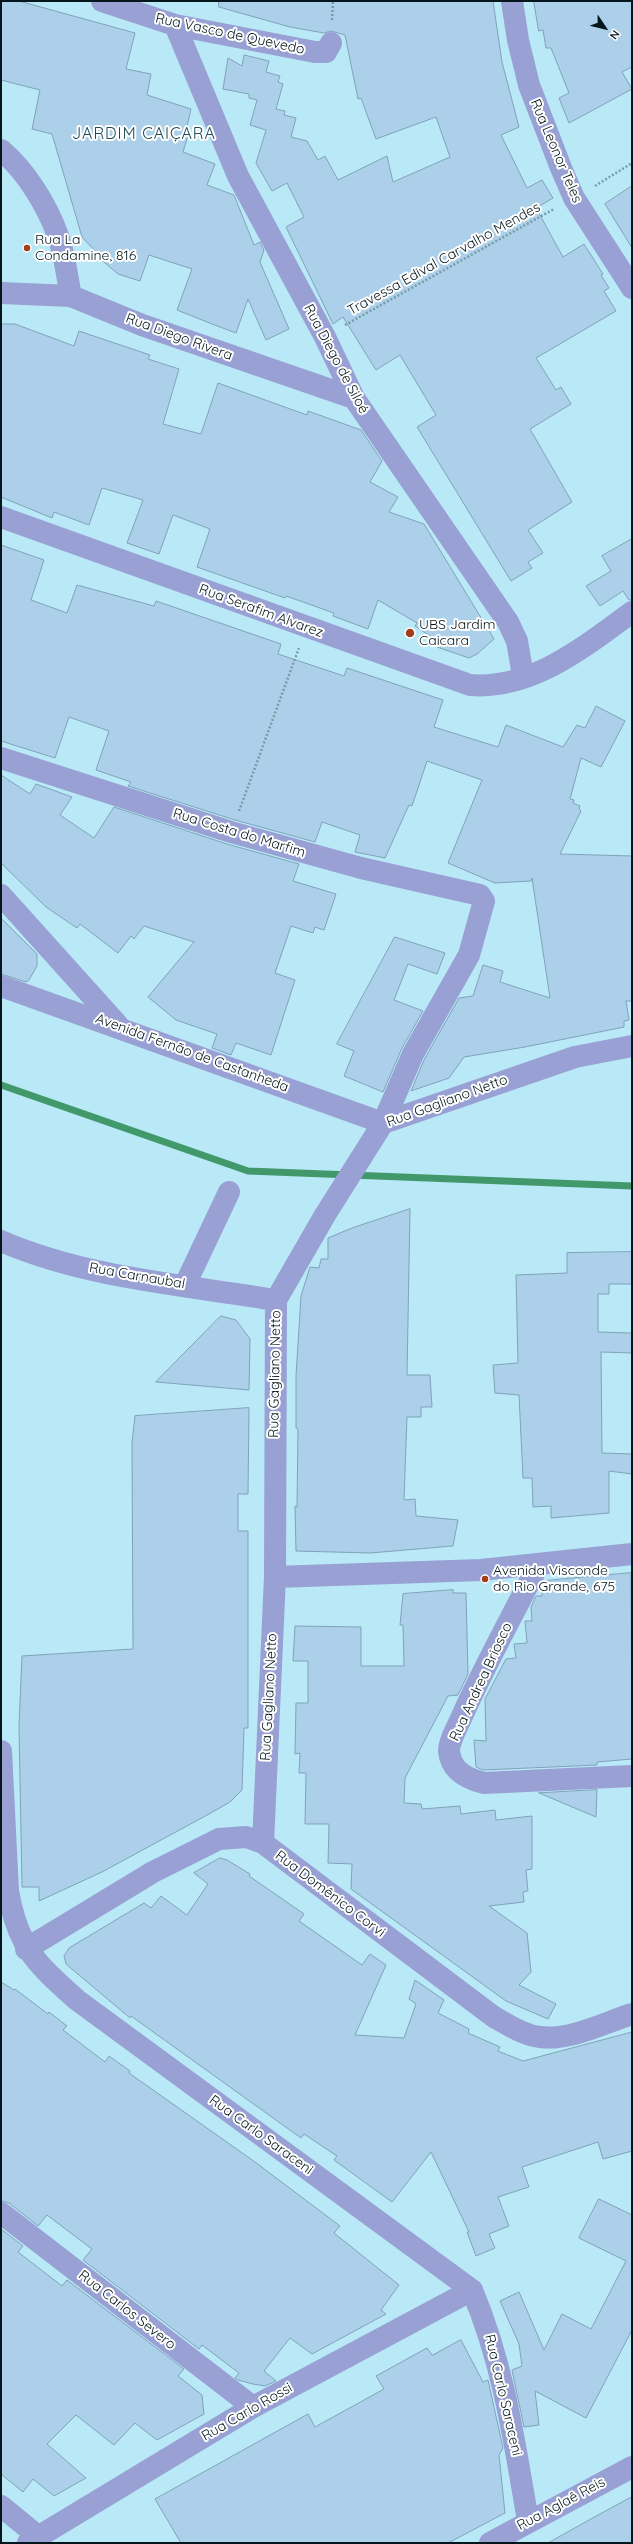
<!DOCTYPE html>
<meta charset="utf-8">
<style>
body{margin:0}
#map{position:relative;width:633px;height:2544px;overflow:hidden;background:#b9e8f6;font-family:Quicksand,sans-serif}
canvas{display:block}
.frame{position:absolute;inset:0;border:2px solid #05171c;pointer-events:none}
.north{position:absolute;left:585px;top:8px;width:40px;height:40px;-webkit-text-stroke:3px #fff;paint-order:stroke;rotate:125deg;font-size:11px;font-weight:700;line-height:16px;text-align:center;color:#05171c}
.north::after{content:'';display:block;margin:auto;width:14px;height:18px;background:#05171c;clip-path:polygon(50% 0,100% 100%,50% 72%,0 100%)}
</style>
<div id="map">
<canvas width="633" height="2544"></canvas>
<div class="frame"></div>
<div class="north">N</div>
</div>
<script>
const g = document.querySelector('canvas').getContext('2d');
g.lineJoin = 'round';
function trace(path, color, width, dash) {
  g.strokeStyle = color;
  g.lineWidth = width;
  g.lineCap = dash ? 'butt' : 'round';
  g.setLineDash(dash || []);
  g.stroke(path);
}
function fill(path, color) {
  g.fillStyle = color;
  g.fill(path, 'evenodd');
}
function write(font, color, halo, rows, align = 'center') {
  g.font = font + ' Quicksand,sans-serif';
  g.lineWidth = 4;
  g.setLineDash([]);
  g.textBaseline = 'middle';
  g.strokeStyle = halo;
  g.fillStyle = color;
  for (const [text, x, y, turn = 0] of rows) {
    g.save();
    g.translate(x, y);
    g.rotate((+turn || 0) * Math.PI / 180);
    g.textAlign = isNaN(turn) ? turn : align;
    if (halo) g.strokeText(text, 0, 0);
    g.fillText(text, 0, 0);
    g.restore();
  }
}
trace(new Path2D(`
 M 1,1085 L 248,1171 L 632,1186`), '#41996b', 7);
const building = new Path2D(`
 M 1,1 L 19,1 L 135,33 L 126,69 L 151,74 L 147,95 L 191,109 L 186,131 L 189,132 L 183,152 L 215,164 L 207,185 L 234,195 L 254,245 L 260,242 L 264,250 L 260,262 L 289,329 L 266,340 L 248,299 L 236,333 L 212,324 L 177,310 L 192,269 L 149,255 L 140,281 L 118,274 L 98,257 L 99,255 L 82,237 L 52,134 L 32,129 L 40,90 L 1,80 Z
 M 219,1 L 493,1 L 502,62 L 519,127 L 501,135 L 527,188 L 542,180 L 553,198 L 536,208 L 563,257 L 584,244 L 603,274 L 601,275 L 609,288 L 604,291 L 616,311 L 536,358 L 556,390 L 561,387 L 571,404 L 530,429 L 572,502 L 528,530 L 543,553 L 528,562 L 532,568 L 511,581 L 417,427 L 436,415 L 400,355 L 376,370 L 343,317 L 333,324 L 286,227 L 304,217 L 287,183 L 272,191 L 256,163 L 266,130 L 250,125 L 257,100 L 249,98 L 249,94 L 223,89 L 228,58 L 242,66 L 244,55 L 269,61 L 266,72 L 280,76 L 278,82 L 283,84 L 276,109 L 285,111 L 284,115 L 296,118 L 291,137 L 307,141 L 318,160 L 325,156 L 338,180 L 387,156 L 393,182 L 450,157 L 436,117 L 376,139 L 361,98 L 358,99 L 345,35 L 331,31 L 324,33 L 290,27 L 219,7 Z
 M 534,1 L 632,1 L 632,67 L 622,72 L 632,89 L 569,123 L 559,98 L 569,93 L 551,48 L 546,48 L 543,30 L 539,31 Z
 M 632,186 L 632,248 L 605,204 Z
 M 1,324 L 15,324 L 74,346 L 79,331 L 150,355 L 148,359 L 179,369 L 163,424 L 201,434 L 218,383 L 307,415 L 308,411 L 361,430 L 382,461 L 370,482 L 398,497 L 389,512 L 424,524 L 494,639 L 477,654 L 469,658 L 437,647 L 439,642 L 415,626 L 417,623 L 378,600 L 368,629 L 333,616 L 334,613 L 286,596 L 285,598 L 197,567 L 210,529 L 173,515 L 159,554 L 127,543 L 143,500 L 102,488 L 89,525 L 54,512 L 52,518 L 1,497 Z
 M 632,539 L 632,600 L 629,600 L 623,591 L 600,606 L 586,586 L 611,571 L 602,556 Z
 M 1,545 L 44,560 L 31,600 L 67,613 L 77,585 L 154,606 L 156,601 L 281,644 L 278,654 L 344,676 L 347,668 L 443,700 L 434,727 L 498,747 L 506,725 L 563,747 L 577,725 L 585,728 L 596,706 L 625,721 L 601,767 L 581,758 L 570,799 L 574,800 L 573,803 L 580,806 L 579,809 L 581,811 L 560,854 L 632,856 L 632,1001 L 626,1001 L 629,1020 L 624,1021 L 624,1027 L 525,1047 L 464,1057 L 449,1078 L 411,1091 L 424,1060 L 459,998 L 473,996 L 483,965 L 503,971 L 500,982 L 550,998 L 532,878 L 531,881 L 495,883 L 448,863 L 482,780 L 427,761 L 412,806 L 409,805 L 385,858 L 355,852 L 360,835 L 322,822 L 315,842 L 235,820 L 128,786 L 131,782 L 96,770 L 109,731 L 69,717 L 55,758 L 1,741 Z
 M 1,775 L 30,794 L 36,784 L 72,797 L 60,815 L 94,838 L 114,807 L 227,844 L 299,864 L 293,881 L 336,894 L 324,930 L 315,927 L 313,933 L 291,926 L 275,973 L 295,980 L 271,1055 L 236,1043 L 231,1055 L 212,1048 L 217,1034 L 176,1020 L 148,997 L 194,942 L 144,926 L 134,939 L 131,936 L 118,953 L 80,924 L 77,928 L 46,907 L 1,863 Z
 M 1,918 L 37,954 L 37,966 L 29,980 L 26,982 L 1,974 Z
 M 395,937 L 445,953 L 437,974 L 408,964 L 394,1000 L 423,1011 L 402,1048 L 383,1092 L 344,1076 L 354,1051 L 337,1044 Z
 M 410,1209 L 407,1375 L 430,1375 L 432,1407 L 421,1407 L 421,1417 L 407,1417 L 404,1500 L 415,1499 L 416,1516 L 458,1520 L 453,1546 L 370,1553 L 296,1551 L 295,1506 L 297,1507 L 298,1429 L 296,1428 L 296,1376 L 301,1296 L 310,1267 L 319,1268 L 321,1259 L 328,1259 L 328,1238 L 352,1228 Z
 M 632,1252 L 632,1284 L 609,1284 L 609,1294 L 598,1294 L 598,1332 L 632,1333 L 632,1353 L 601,1352 L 602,1453 L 632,1454 L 632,1474 L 609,1471 L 609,1513 L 551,1518 L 551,1506 L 533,1507 L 532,1478 L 523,1478 L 519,1395 L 495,1393 L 493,1365 L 518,1363 L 516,1275 L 567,1273 L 567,1253 Z
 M 221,1316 L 236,1320 L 250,1339 L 249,1390 L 156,1382 Z
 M 249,1408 L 248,1494 L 238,1494 L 238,1531 L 248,1531 L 248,1728 L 244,1728 L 242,1790 L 230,1802 L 209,1814 L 102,1872 L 39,1901 L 39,1887 L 22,1887 L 19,1726 L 22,1656 L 133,1649 L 132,1443 L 135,1416 Z
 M 631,1573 L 632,1759 L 597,1762 L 597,1765 L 483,1770 L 476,1767 L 474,1740 L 486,1741 L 485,1699 L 506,1659 L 516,1658 L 514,1644 L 527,1643 L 525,1621 L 532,1621 L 531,1607 L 536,1596 L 542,1596 L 542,1585 L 544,1581 Z
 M 453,1590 L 453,1593 L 466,1593 L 468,1674 L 458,1695 L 448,1696 L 405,1778 L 404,1803 L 421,1804 L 422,1809 L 460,1806 L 461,1814 L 495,1810 L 496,1820 L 532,1816 L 532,1869 L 526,1870 L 528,1891 L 523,1892 L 524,1902 L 489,1906 L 527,1933 L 531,1972 L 519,1985 L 556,2004 L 548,2019 L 506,2001 L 351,1889 L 352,1864 L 328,1863 L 329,1824 L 305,1824 L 306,1773 L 299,1773 L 300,1753 L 295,1754 L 296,1703 L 308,1703 L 308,1661 L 293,1661 L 295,1626 L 361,1627 L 361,1666 L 404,1666 L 403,1625 L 400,1625 L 403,1594 Z
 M 597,1790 L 596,1817 L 539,1793 Z
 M 220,1858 L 227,1860 L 250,1874 L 249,1876 L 304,1914 L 299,1921 L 362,1965 L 370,1954 L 386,1965 L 355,2035 L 404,2038 L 416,2004 L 409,1999 L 415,1980 L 444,2000 L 438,2013 L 469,2029 L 468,2033 L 500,2047 L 498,2051 L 523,2061 L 632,2032 L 632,2151 L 603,2159 L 598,2142 L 522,2167 L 529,2187 L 498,2197 L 509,2226 L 489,2234 L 495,2248 L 476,2256 L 467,2232 L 469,2232 L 431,2152 L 392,2202 L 334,2160 L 337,2156 L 304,2134 L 301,2138 L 131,2016 L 130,2018 L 66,1964 L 64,1956 L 69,1948 L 144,1903 L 151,1908 L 161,1896 L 187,1915 L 208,1884 L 194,1873 Z
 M 1,1982 L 14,1990 L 15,1989 L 48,2014 L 49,2012 L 67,2026 L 63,2030 L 105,2062 L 109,2056 L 130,2071 L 129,2073 L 255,2162 L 340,2226 L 334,2233 L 399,2285 L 381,2310 L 386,2314 L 312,2354 L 290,2338 L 264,2371 L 276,2381 L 265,2386 L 253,2384 L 238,2380 L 235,2378 L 239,2373 L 202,2345 L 199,2349 L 83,2260 L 92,2249 L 47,2215 L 38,2226 L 9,2203 L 1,2201 Z
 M 599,2199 L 632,2215 L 632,2330 L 586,2418 L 535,2391 L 539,2425 L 524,2427 L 512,2370 L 522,2366 L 519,2344 L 500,2301 L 519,2292 L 544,2350 L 562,2314 L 591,2329 L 626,2261 L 579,2238 Z
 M 1,2229 L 23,2246 L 18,2252 L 62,2286 L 67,2280 L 184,2369 L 178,2376 L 202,2395 L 204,2414 L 157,2440 L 135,2423 L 114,2445 L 76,2415 L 47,2444 L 86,2478 L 54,2496 L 33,2479 L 23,2492 L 1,2474 Z
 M 461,2340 L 483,2382 L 488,2380 L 503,2448 L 499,2455 L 505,2513 L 448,2543 L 181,2543 L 155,2499 L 308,2414 L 315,2427 L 384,2389 L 376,2376 L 427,2348 L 432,2355 Z
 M 632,2497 L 632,2543 L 548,2543 L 589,2520 Z`);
fill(building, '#acd0e9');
trace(building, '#7fa2b9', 1);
trace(new Path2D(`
 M 332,20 L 333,1
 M 595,186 L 632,163
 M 345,325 L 554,209
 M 239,811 L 299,648`), '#779ca6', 2.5, [2, 2]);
trace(new Path2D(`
 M 102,1 L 175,25 L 315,52 L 326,52 L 331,43
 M 512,1 L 518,40 L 529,85 L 561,168 L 574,198 L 632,288
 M 175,25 L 238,176 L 325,337 L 354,398 L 508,622 L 517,641 L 523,676
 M 1,150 C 26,171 47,205 58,236 C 65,255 67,277 71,296
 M 1,293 L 71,296 L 142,325 L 354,398
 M 1,517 L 470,685 C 532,690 584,647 632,612
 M 1,758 L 231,832 L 361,868 L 480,895 L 484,901 L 469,955 L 413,1054 L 383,1123 L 325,1215 L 276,1300 L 275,1577 L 263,1843
 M 1,895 L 118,1025
 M 1,986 L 383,1123
 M 383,1123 L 575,1057 L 632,1046
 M 1,1241 C 86,1278 185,1285 276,1300
 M 185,1285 L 229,1192
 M 539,1564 C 513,1614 486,1663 463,1714 C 459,1724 449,1740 449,1751 C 451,1771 467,1779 484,1783 L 632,1776
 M 275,1577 L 481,1570 L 632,1554
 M 1,1751 L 8,1891 C 18,1948 36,1963 77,2000 L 472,2290 C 504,2366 514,2440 528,2521
 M 26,1949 L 153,1872 L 219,1839 L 246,1837 L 263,1843 L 494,2017 C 509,2025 523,2035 540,2037 C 569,2041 604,2023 632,2014
 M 1,2213 L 253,2407
 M 1,2506 L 39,2537
 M 28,2543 L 253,2407 L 472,2290
 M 490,2543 L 632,2467`), '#98a0d4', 22);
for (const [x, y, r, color] of [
 [27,248,4,"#a43d1a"],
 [410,633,5,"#a43d1a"],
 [485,1579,4,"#a43d1a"]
]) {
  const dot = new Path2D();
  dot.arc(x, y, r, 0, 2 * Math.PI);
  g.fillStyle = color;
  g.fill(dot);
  trace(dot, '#fff', 1.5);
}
write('14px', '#05171c', '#fff', [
 ["Rua Vasco de Quevedo",230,34,12],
 ["Rua Leonor Teles",556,151,67],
 ["Travessa Edival Carvalho Mendes",444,259,-29],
 ["Rua Diego Rivera",179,337,20],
 ["Rua Diego de Siloé",336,359,62],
 ["Rua Serafim Alvarez",261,611,20],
 ["Rua Costa do Marfim",239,833,17],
 ["Avenida Fernão de Castanheda",192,1053,20],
 ["Rua Gagliano Netto",447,1101,-20],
 ["Rua Carnaubal",137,1276,10],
 ["Rua Gagliano Netto",275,1374,-89],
 ["Rua Andrea Briosco",481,1682,-65],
 ["Rua Gagliano Netto",269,1697,-87],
 ["Rua Domênico Corvi",330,1894,37],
 ["Rua Carlo Saraceni",261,2135,36],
 ["Rua Carlos Severo",127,2310,38],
 ["Rua Carlo Saraceni",503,2395,77],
 ["Rua Carlo Rossi",247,2412,-30],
 ["Rua Aglaê Reis",561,2504,-28]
]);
write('14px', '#05171c', '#fff', [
 ["Rua La",35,240],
 ["Condamine, 816",35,256],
 ["UBS Jardim",419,625],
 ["Caicara",419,641],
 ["Avenida Visconde",493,1571],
 ["do Rio Grande, 675",493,1587]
], 'left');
g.letterSpacing = '1px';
write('16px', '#1f4b56', '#fff', [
 ["JARDIM CAIÇARA",144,134]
]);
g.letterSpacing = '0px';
</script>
